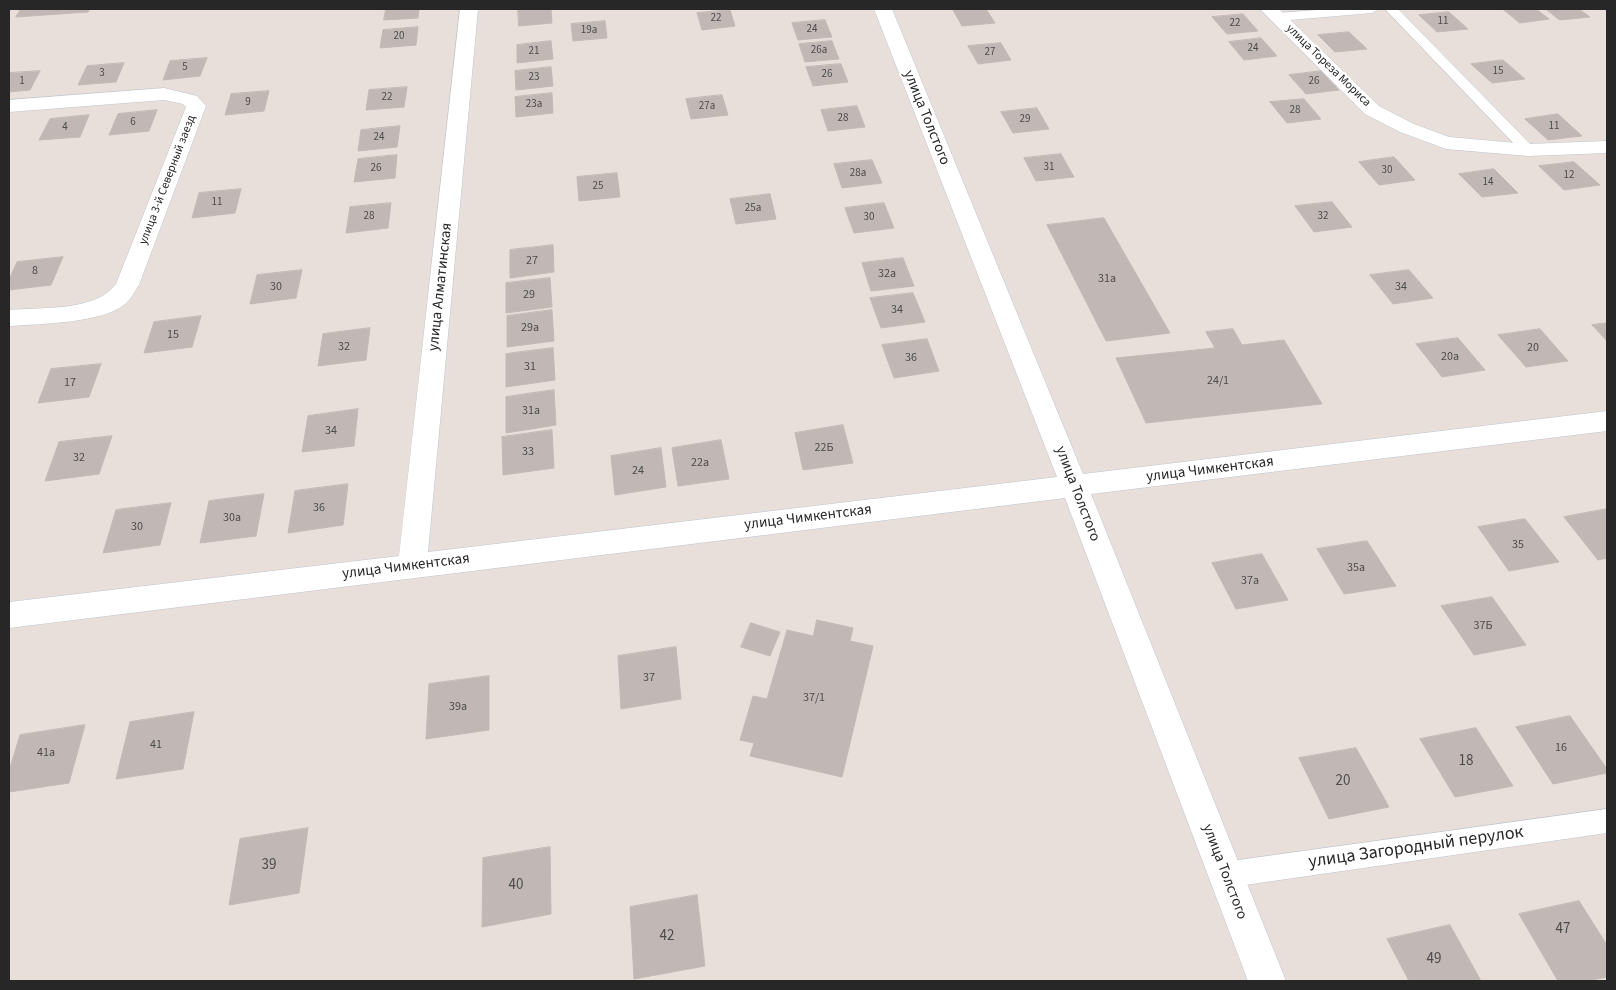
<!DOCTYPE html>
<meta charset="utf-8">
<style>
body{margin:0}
#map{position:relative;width:1616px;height:990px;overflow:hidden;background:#e8deda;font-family:"Source Sans 3",sans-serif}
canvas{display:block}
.frame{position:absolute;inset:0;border:10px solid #272727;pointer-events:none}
</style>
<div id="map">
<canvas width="1616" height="990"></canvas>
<div class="frame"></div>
</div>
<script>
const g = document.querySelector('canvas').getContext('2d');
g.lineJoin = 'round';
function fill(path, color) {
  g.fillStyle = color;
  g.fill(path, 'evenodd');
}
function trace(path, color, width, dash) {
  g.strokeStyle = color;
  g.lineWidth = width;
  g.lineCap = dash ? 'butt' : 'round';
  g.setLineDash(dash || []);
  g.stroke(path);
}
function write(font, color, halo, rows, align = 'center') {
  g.font = font + ' "Source Sans 3",sans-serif';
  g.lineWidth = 4.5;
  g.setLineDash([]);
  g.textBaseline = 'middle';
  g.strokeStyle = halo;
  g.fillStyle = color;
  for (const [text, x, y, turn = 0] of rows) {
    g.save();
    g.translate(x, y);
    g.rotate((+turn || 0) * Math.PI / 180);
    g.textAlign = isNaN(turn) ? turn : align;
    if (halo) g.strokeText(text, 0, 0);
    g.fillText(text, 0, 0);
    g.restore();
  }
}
const building = new Path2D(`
 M 21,9 L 90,9 L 88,12 L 16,17 Z
 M 386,9 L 419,9 L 418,18 L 384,20 Z
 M 518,9 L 551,9 L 552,23 L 519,26 Z
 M 986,9 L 995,23 L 962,26 L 953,10 Z
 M 1503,9 L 1536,9 L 1549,19 L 1520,23 Z
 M 1546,9 L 1579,9 L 1590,17 L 1560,20 Z
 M 730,10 L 735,26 L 702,30 L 697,13 Z
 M 1449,12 L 1468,29 L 1437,32 L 1419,15 Z
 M 1243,14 L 1258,31 L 1227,34 L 1212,17 Z
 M 825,20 L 832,37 L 798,40 L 792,23 Z
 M 605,21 L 607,38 L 573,41 L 571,24 Z
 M 418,27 L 416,45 L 380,48 L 383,30 Z
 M 1349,32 L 1367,49 L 1335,52 L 1318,35 Z
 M 1261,38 L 1277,56 L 1244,60 L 1229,42 Z
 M 551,41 L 553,59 L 517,63 L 517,45 Z
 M 832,41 L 839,59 L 805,62 L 799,44 Z
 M 1001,43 L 1011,60 L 978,64 L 968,46 Z
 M 207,58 L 200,76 L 163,80 L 170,61 Z
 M 1503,60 L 1525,79 L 1492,83 L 1471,64 Z
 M 124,63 L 116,82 L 78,85 L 87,66 Z
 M 841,64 L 848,82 L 813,86 L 806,67 Z
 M 551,67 L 553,86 L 516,90 L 515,71 Z
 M 40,71 L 30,90 L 9,92 L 9,73 Z
 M 1321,71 L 1339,90 L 1306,94 L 1289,75 Z
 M 407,87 L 404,107 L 366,110 L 369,90 Z
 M 269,91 L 264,111 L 225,115 L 231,94 Z
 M 552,93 L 553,113 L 516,117 L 515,97 Z
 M 722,95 L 728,115 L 691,119 L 686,99 Z
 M 1304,99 L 1321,119 L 1287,123 L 1270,102 Z
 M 857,106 L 865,127 L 828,131 L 821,110 Z
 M 1037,108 L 1049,129 L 1013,133 L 1001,112 Z
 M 157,110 L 149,131 L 109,135 L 118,114 Z
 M 1558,114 L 1582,136 L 1548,140 L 1525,119 Z
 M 89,115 L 80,137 L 39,140 L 50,119 Z
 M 400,126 L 397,147 L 358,151 L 361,130 Z
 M 1061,154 L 1074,177 L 1036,181 L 1024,158 Z
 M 397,155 L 395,178 L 354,182 L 358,159 Z
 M 1394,157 L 1415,180 L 1379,185 L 1359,162 Z
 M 872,160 L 882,183 L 842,188 L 834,164 Z
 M 1574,162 L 1600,185 L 1564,190 L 1539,166 Z
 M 1494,169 L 1518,193 L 1482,197 L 1459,174 Z
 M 617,173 L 620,197 L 579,201 L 577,177 Z
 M 241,189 L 235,213 L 192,218 L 199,193 Z
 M 770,194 L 776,219 L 736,224 L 730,199 Z
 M 1332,202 L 1352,227 L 1314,232 L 1295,206 Z
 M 391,203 L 388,228 L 346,233 L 350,207 Z
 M 884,203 L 894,228 L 854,233 L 845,208 Z
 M 1104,218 L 1170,333 L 1106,341 L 1047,225 Z
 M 553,245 L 554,272 L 510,278 L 510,250 Z
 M 63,257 L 51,285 L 9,290 L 9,280 L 17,262 Z
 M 903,258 L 914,286 L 871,291 L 862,263 Z
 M 302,270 L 296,298 L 250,304 L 257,275 Z
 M 1409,270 L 1433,298 L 1393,304 L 1370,275 Z
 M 550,278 L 552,307 L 506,313 L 506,283 Z
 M 913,293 L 925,322 L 881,328 L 870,298 Z
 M 552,310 L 554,341 L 507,347 L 507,316 Z
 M 201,316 L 192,347 L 144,353 L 154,322 Z
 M 1607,323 L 1607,341 L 1592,325 Z
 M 370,328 L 366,360 L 318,366 L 323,334 Z
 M 1233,329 L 1242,345 L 1284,340 L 1322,404 L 1146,423 L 1116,358 L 1215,348 L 1206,332 Z
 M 1540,329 L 1568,361 L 1526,367 L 1498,335 Z
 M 1458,338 L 1485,370 L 1442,377 L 1416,344 Z
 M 927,339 L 939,371 L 894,378 L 882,345 Z
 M 553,348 L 555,380 L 506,387 L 506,354 Z
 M 101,364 L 89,397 L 38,403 L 51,369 Z
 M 554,390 L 556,425 L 506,433 L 506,397 Z
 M 358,409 L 354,446 L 302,452 L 308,416 Z
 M 843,425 L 853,463 L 803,470 L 795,433 Z
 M 552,430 L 554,468 L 503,475 L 502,437 Z
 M 112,436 L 99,474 L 45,481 L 59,442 Z
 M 721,440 L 729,479 L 678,486 L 672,448 Z
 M 661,448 L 666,487 L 615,495 L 611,456 Z
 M 348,484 L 343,525 L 288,533 L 295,491 Z
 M 264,494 L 256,536 L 200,543 L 209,501 Z
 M 171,503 L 160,545 L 103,553 L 116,510 Z
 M 1607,509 L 1607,558 L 1598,560 L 1564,517 Z
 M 1525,519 L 1559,562 L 1509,571 L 1478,527 Z
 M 1367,541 L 1396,586 L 1344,594 L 1317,549 Z
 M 1262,554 L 1288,600 L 1236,609 L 1212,563 Z
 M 1492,597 L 1526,645 L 1474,655 L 1441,606 Z
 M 817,620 L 853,628 L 850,641 L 873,646 L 842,777 L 750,756 L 754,743 L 740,740 L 753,696 L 767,699 L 787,630 L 813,636 Z
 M 751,623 L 780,632 L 770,656 L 741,647 Z
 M 676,647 L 681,699 L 621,709 L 618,656 Z
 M 489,676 L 489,730 L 426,739 L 429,684 Z
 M 194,712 L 183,769 L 116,779 L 130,722 Z
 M 1570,716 L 1607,769 L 1607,773 L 1553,784 L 1516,727 Z
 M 85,725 L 69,783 L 9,792 L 9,771 L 20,735 Z
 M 1476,728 L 1513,786 L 1455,797 L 1420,739 Z
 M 1356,748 L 1389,807 L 1329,819 L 1299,758 Z
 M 308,828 L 299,893 L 229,905 L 240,839 Z
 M 550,847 L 551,914 L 482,927 L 483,858 Z
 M 697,895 L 705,966 L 634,979 L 630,907 Z
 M 1579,901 L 1607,945 L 1607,977 L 1587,981 L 1558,981 L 1519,914 Z
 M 1450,925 L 1481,981 L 1409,981 L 1387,939 Z`);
fill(building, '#c1b8b6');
trace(building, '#c3b9b4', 1);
const lane = new Path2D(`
 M 1330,9 L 1378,9 L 1372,13 L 1278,21 L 1272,17 L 1278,13 Z
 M 1385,9 L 1398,9 L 1533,147 L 1535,150 L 1533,153 L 1523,153 Z
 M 1607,809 L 1607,833 L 1224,888 L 1215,884 L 1211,875 L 1215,866 L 1224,862 Z`);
const street = new Path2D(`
 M 460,9 L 478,9 L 428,552 L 1057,477 L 874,9 L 892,9 L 1083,474 L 1607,411 L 1607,431 L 1091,494 L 1286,981 L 1248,981 L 1065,498 L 9,628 L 9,602 L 399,556 Z
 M 1260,9 L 1279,9 L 1379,106 L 1414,124 L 1449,137 L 1528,144 L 1607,141 L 1607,153 L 1528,156 L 1446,149 L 1400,132 L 1365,114 Z
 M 164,88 L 197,96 L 206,106 L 139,285 C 135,291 131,299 125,304 C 104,323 38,324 9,326 L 9,310 C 40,307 96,312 116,284 L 186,107 L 183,104 L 164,100 L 9,112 L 9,100 Z`);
trace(lane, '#bec5cd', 1);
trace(street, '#bec5cd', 1);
fill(lane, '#fff');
fill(street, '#fff');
write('11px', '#4e4b4b', null, [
 ["22",716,19],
 ["11",1443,22],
 ["22",1235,24],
 ["24",812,30],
 ["19а",589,31],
 ["20",399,37],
 ["24",1253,49],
 ["26а",819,51],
 ["21",534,52],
 ["27",990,53],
 ["5",185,68],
 ["15",1498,72],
 ["3",102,74],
 ["26",827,75],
 ["23",534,78],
 ["1",22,82],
 ["26",1314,82],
 ["22",387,98],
 ["9",248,103],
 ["23а",534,105],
 ["27а",707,107],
 ["28",1295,111],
 ["28",843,119],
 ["29",1025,120],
 ["6",133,123],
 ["11",1554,127],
 ["4",65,128],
 ["24",379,138],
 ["31",1049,168],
 ["26",376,169],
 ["30",1387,171],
 ["28а",858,174],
 ["12",1569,176],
 ["14",1488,183],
 ["25",598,187],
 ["11",217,203],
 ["25а",753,209],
 ["28",369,217],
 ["32",1323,217],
 ["30",869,218]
]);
write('12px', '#272727', '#fff', [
 ["улица Тореза Мориса",1328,66,44],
 ["улица 3-й Северный заезд",168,180,-69]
]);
write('12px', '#4e4b4b', null, [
 ["27",532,261],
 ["8",35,271],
 ["32а",887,274],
 ["31а",1107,279],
 ["30",276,287],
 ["34",1401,287],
 ["29",529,295],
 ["34",897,310],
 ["29а",530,328],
 ["15",173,335],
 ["32",344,347],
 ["20",1533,348],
 ["20а",1450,357],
 ["36",911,358],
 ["31",530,367],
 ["24/1",1218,381],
 ["17",70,383],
 ["31а",531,411],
 ["34",331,431],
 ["22Б",824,448],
 ["33",528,452],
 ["32",79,458],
 ["22а",700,463],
 ["24",638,471],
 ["36",319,508],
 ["30а",232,518],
 ["30",137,527],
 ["35",1518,545],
 ["35а",1356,568],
 ["37а",1250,581],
 ["37Б",1483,626],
 ["37",649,678],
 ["37/1",814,698],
 ["39а",458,707],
 ["41",156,745],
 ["16",1561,748],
 ["41а",46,753]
]);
write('15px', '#272727', '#fff', [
 ["улица Толстого",926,118,68],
 ["улица Алматинская",441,287,-84],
 ["улица Чимкентская",1210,470,-7],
 ["улица Толстого",1077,494,69],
 ["улица Чимкентская",808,518,-7],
 ["улица Чимкентская",406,567,-7],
 ["улица Толстого",1224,872,69]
]);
write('15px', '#4e4b4b', null, [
 ["18",1466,762],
 ["20",1343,782],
 ["39",269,866],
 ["40",516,886],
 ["47",1563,930],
 ["42",667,937],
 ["49",1434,960]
]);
write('18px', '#272727', '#fff', [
 ["улица Загородный перулок",1416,848,-8]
]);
</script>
